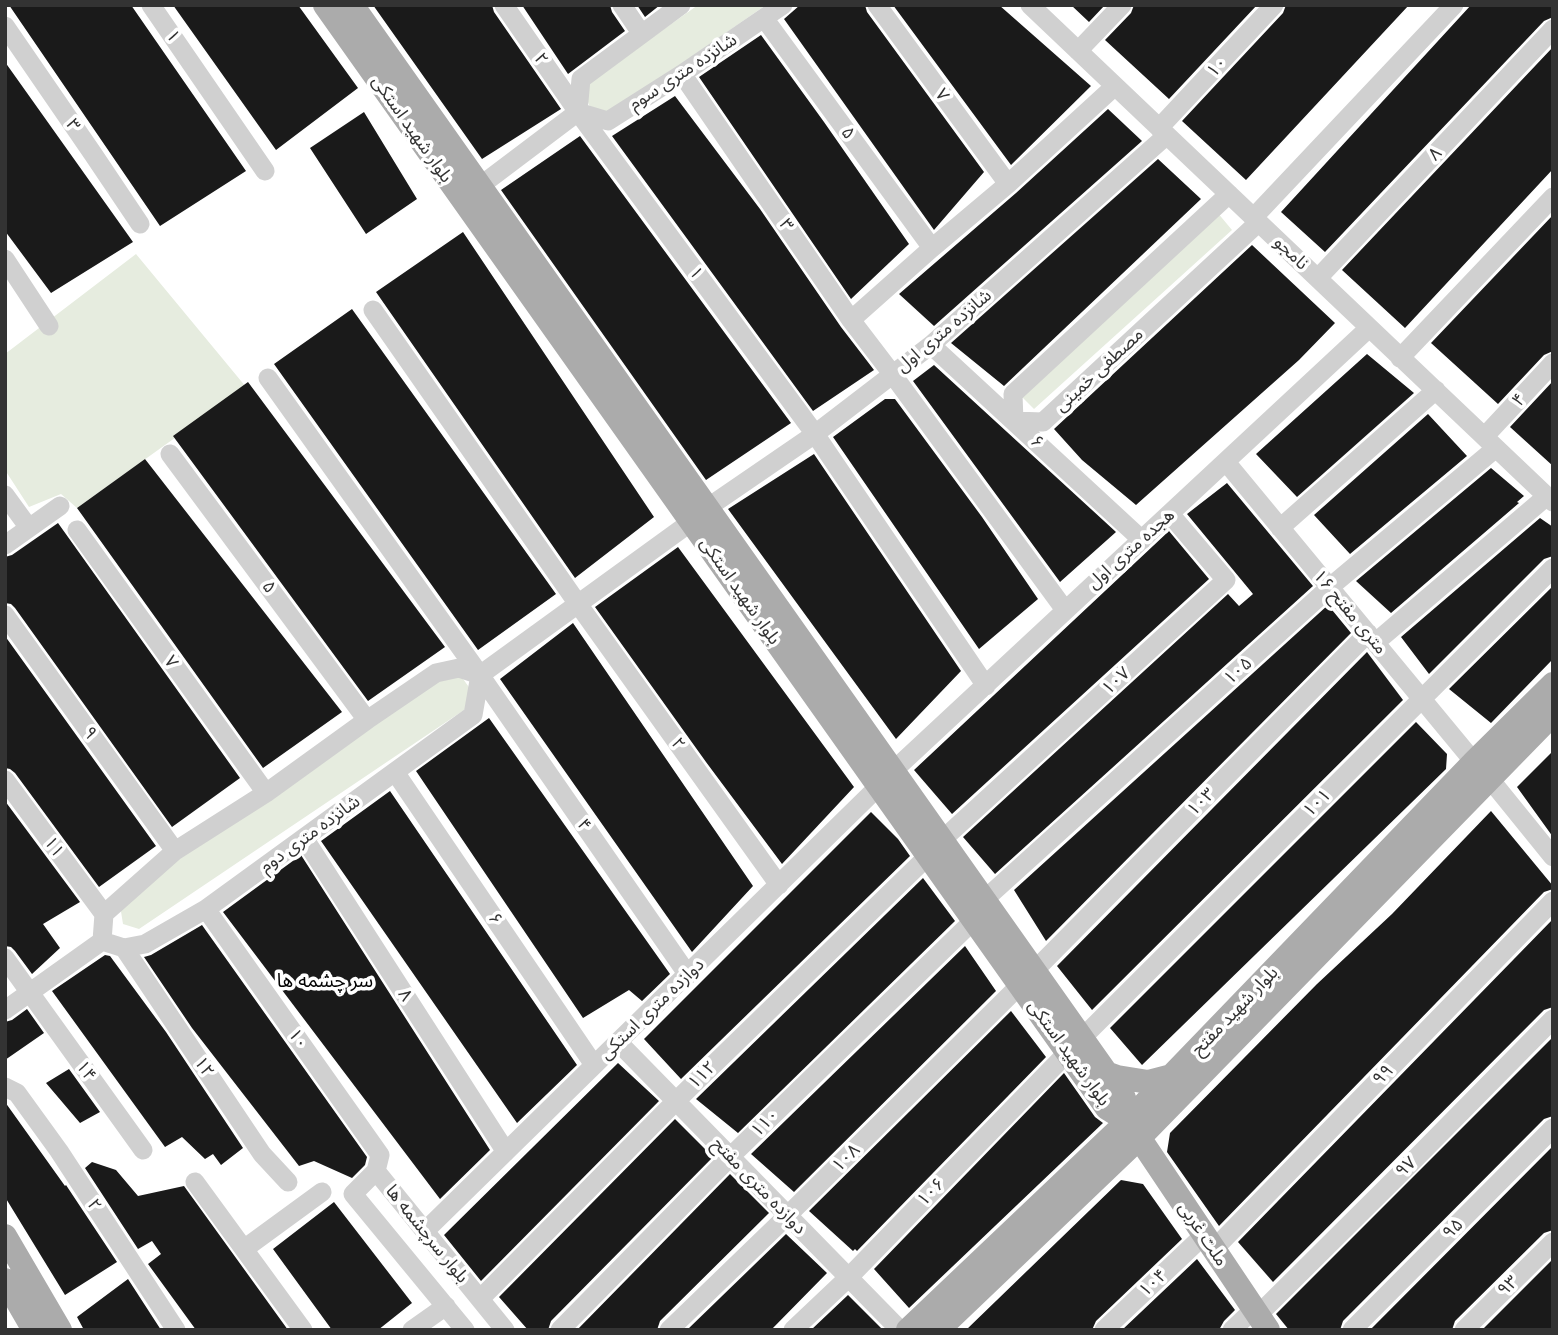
<!DOCTYPE html>
<meta charset="utf-8">
<style>
body{margin:0}
#map{position:relative;width:1558px;height:1335px;overflow:hidden;background:#fff;font-family:Mulish,sans-serif}
canvas{display:block}
.frame{position:absolute;inset:0;border:7px solid #333;pointer-events:none}
</style>
<div id="map">
<canvas width="1558" height="1335"></canvas>
<div class="frame"></div>
</div>
<script>
const g = document.querySelector('canvas').getContext('2d');
g.lineJoin = 'round';
function fill(path, color) {
  g.fillStyle = color;
  g.fill(path, 'evenodd');
}
function trace(path, color, width, dash) {
  g.strokeStyle = color;
  g.lineWidth = width;
  g.lineCap = dash ? 'butt' : 'round';
  g.setLineDash(dash || []);
  g.stroke(path);
}
function write(font, color, halo, rows, align = 'center') {
  g.font = font + ' Mulish,"Noto Sans Arabic",sans-serif';
  g.lineWidth = 7;
  g.setLineDash([]);
  g.textBaseline = 'middle';
  g.strokeStyle = halo;
  g.fillStyle = color;
  for (const [text, x, y, turn = 0] of rows) {
    g.save();
    g.translate(x, y);
    g.rotate((+turn || 0) * Math.PI / 180);
    g.textAlign = isNaN(turn) ? turn : align;
    if (halo) g.strokeText(text, 0, 0);
    g.fillText(text, 0, 0);
    g.restore();
  }
}
fill(new Path2D(`
 M 698,5 L 766,5 L 609,114 L 591,110 L 585,94 L 588,83 Z
 M 1217,212 L 1232,230 L 1034,409 L 1018,393 Z
 M 136,254 L 246,387 L 77,508 L 61,494 L 29,507 L 5,470 L 5,354 Z
 M 451,670 L 461,676 L 471,690 L 467,708 L 139,929 L 123,924 L 118,893 Z`), '#e6ecdf');
fill(new Path2D(`
 M 9,5 L 131,5 L 246,171 L 160,226 Z
 M 173,5 L 298,5 L 358,88 L 276,150 Z
 M 373,5 L 492,5 L 494,12 L 561,109 L 482,159 Z
 M 522,5 L 610,5 L 612,12 L 625,31 L 568,74 Z
 M 637,5 L 660,5 L 645,17 Z
 M 800,5 L 865,5 L 867,12 L 984,172 L 934,230 L 784,19 Z
 M 893,5 L 999,5 L 1091,86 L 1011,165 Z
 M 1071,5 L 1105,5 L 1089,22 Z
 M 1134,5 L 1257,5 L 1169,99 L 1105,40 L 1131,13 Z
 M 1286,5 L 1409,5 L 1246,180 L 1182,121 L 1283,13 Z
 M 1471,5 L 1553,5 L 1553,17 L 1544,21 L 1325,252 L 1281,212 Z
 M 761,35 L 824,122 L 909,244 L 851,299 L 699,77 Z
 M 1553,47 L 1553,169 L 1405,328 L 1342,270 Z
 M 5,62 L 133,242 L 51,293 L 5,231 Z
 M 675,96 L 760,209 L 841,327 L 874,370 L 813,411 L 612,136 Z
 M 1108,109 L 1142,141 L 934,326 L 899,294 L 1016,193 Z
 M 364,112 L 417,199 L 366,234 L 310,148 Z
 M 580,136 L 791,423 L 706,480 L 501,190 Z
 M 1158,159 L 1201,199 L 1004,386 L 951,343 Z
 M 1553,215 L 1553,351 L 1544,355 L 1498,404 L 1431,343 Z
 M 463,232 L 654,517 L 575,578 L 376,292 Z
 M 1252,245 L 1335,323 L 1299,360 L 1136,505 L 1082,460 L 1054,429 Z
 M 352,309 L 556,594 L 478,650 L 274,364 Z
 M 1367,354 L 1414,393 L 1297,497 L 1256,454 Z
 M 934,365 L 1116,532 L 1060,582 L 913,381 Z
 M 1553,381 L 1553,466 L 1510,427 Z
 M 248,382 L 445,647 L 368,701 L 173,436 Z
 M 885,399 L 895,399 L 982,517 L 1038,599 L 979,649 L 833,437 Z
 M 1428,414 L 1467,456 L 1350,554 L 1314,515 Z
 M 814,454 L 961,671 L 896,739 L 728,509 Z
 M 145,459 L 342,712 L 263,768 L 77,508 Z
 M 1491,468 L 1524,496 L 1517,502 L 1519,503 L 1391,613 L 1356,581 Z
 M 1227,483 L 1313,586 L 995,874 L 963,837 L 1228,594 L 1239,606 L 1253,594 L 1187,514 Z
 M 1540,518 L 1553,527 L 1553,556 L 1544,559 L 1429,674 L 1401,637 Z
 M 58,523 L 240,778 L 172,827 L 15,608 L 11,604 L 5,603 L 5,557 L 12,555 Z
 M 1169,531 L 1209,579 L 952,814 L 914,770 Z
 M 678,547 L 854,787 L 782,864 L 706,762 L 595,607 Z
 M 1553,586 L 1553,659 L 1491,723 L 1449,689 Z
 M 1328,605 L 1351,633 L 1046,941 L 1014,890 Z
 M 573,623 L 753,886 L 692,952 L 500,679 Z
 M 5,636 L 156,846 L 99,887 L 15,773 L 10,769 L 5,768 Z
 M 1367,652 L 1403,700 L 1092,1010 L 1057,966 Z
 M 489,718 L 670,974 L 642,1001 L 629,990 L 583,1018 L 416,771 Z
 M 1416,722 L 1447,754 L 1446,769 L 1142,1065 L 1110,1028 Z
 M 1553,751 L 1553,837 L 1517,787 Z
 M 390,791 L 577,1065 L 517,1123 L 321,841 Z
 M 5,801 L 80,902 L 43,924 L 60,948 L 32,974 L 15,951 L 11,947 L 5,946 Z
 M 1491,811 L 1553,886 L 1553,889 L 1544,892 L 1219,1226 L 1167,1152 L 1170,1133 L 1317,984 L 1392,914 Z
 M 871,812 L 898,839 L 910,856 L 681,1079 L 644,1039 Z
 M 301,855 L 490,1150 L 440,1199 L 223,912 Z
 M 923,878 L 955,921 L 738,1133 L 696,1099 Z
 M 1553,919 L 1553,1007 L 1544,1010 L 1273,1282 L 1238,1242 Z
 M 202,925 L 367,1157 L 365,1165 L 352,1178 L 314,1161 L 299,1166 L 192,1028 L 144,957 L 151,955 Z
 M 965,946 L 996,991 L 794,1192 L 751,1154 Z
 M 105,955 L 110,956 L 166,1032 L 243,1148 L 221,1165 L 213,1154 L 205,1159 L 182,1137 L 165,1147 L 52,991 Z
 M 27,1009 L 44,1033 L 5,1060 L 5,1022 L 12,1020 Z
 M 1011,1011 L 1046,1057 L 857,1251 L 855,1249 L 853,1251 L 809,1211 Z
 M 1553,1037 L 1553,1116 L 1544,1119 L 1343,1321 L 1340,1330 L 1289,1330 L 1276,1314 Z
 M 618,1063 L 659,1101 L 481,1281 L 444,1235 Z
 M 69,1069 L 100,1112 L 80,1123 L 46,1083 Z
 M 1064,1073 L 1095,1117 L 1103,1123 L 909,1308 L 874,1269 Z
 M 5,1102 L 65,1186 L 66,1185 L 117,1262 L 65,1295 L 5,1197 Z
 M 675,1119 L 713,1157 L 551,1321 L 548,1330 L 528,1330 L 499,1297 Z
 M 1553,1146 L 1553,1230 L 1544,1233 L 1455,1321 L 1452,1330 L 1370,1330 Z
 M 92,1162 L 116,1170 L 138,1196 L 184,1186 L 288,1330 L 196,1330 L 148,1264 L 161,1254 L 152,1241 L 138,1249 L 85,1168 Z
 M 730,1174 L 769,1213 L 660,1321 L 657,1330 L 577,1330 Z
 M 1121,1180 L 1143,1184 L 1182,1239 L 1096,1321 L 1092,1330 L 966,1330 Z
 M 334,1202 L 412,1303 L 378,1330 L 332,1330 L 273,1249 Z
 M 786,1234 L 827,1273 L 771,1330 L 687,1330 Z
 M 1197,1259 L 1235,1310 L 1224,1321 L 1219,1330 L 1122,1330 Z
 M 1553,1259 L 1553,1330 L 1482,1330 Z
 M 128,1279 L 161,1330 L 84,1330 L 77,1317 Z
 M 848,1295 L 883,1330 L 811,1330 Z`), '#1a1a1a');
trace(new Path2D(`
 M 151,5 L 265,171
 M 504,5 L 578,112 L 815,434 L 986,686
 M 622,5 L 641,33
 M 877,5 L 1008,184
 M 1030,5 L 1553,502
 M 764,18 L 932,248
 M 5,26 L 93,154 L 140,224
 M 1078,51 L 1122,5
 M 682,74 L 851,320 L 893,375 L 1065,610
 M 578,112 L 608,121 L 682,74 L 783,5
 M 1159,128 L 1274,5
 M 480,186 L 578,112 L 581,79 L 681,5
 M 1229,194 L 1013,394 L 1014,421 L 1043,422 L 1259,222
 M 1253,218 L 1454,5
 M 5,259 L 49,326
 M 1318,278 L 1553,29
 M 373,310 L 578,604 L 779,885
 M 851,320 L 932,248 L 1008,184 L 1115,86
 M 931,345 L 1142,540
 M 1400,358 L 1553,197
 M 268,378 L 480,675 L 688,975
 M 1485,436 L 1553,363
 M 170,454 L 367,720
 M 1226,462 L 1474,762
 M 5,495 L 29,528
 M 707,508 L 815,434 L 931,345 L 1167,135
 M 1280,528 L 1436,390
 M 77,530 L 266,793
 M 5,545 L 60,506
 M 5,615 L 175,851
 M 1376,642 L 1547,496
 M 893,771 L 1369,328
 M 395,772 L 594,1065
 M 1489,778 L 1553,857
 M 5,780 L 104,914
 M 304,838 L 506,1152
 M 942,840 L 1226,580 L 1170,514
 M 984,900 L 1330,587 L 1496,448
 M 206,909 L 380,1155 L 376,1171
 M 102,941 L 124,948 L 145,944 L 206,909 L 473,715 L 480,675 L 691,522
 M 102,941 L 104,914 L 175,851 L 266,793 L 367,720 L 436,673 L 459,668 L 480,675
 M 124,948 L 262,1154 L 288,1182
 M 5,958 L 143,1150
 M 1034,971 L 1368,633
 M 5,1010 L 102,941
 M 1082,1038 L 1553,568
 M 618,1042 L 900,1330
 M 5,1087 L 17,1093 L 59,1151 L 176,1330
 M 195,1182 L 303,1330
 M 425,1231 L 879,786
 M 244,1249 L 322,1192
 M 1214,1249 L 1553,901
 M 480,1299 L 676,1101 L 928,856
 M 1258,1315 L 1412,1162 L 1553,1019
 M 412,1330 L 446,1306
 M 465,1330 L 353,1194 L 376,1171 L 505,1330
 M 560,1330 L 731,1156 L 974,920
 M 669,1330 L 788,1215 L 1020,985
 M 793,1330 L 849,1277 L 1068,1052
 M 1104,1330 L 1203,1236
 M 1232,1330 L 1254,1309
 M 1352,1330 L 1553,1128
 M 1464,1330 L 1553,1242`), '#d0d0d0', 19);
trace(new Path2D(`
 M 325,5 L 1107,1108 L 1128,1121 L 1268,1330
 M 352,5 L 1124,1098 L 1128,1121
 M 1106,1073 L 1117,1077 L 1148,1082 L 1171,1076
 M 5,1236 L 60,1330
 M 5,1280 L 34,1330
 M 908,1330 L 1128,1121 L 1474,762 L 1553,684
 M 938,1330 L 1139,1138 L 1553,714`), '#ababab', 24);
write('18px', '#333', '#fff', [
 ["۱",173,36,55],
 ["۲",541,59,55],
 ["۱۰",1217,67,-47],
 ["شانزده متری سوم",683,72,-33],
 ["۷",942,95,54],
 ["۳",73,125,55],
 ["بلوار شهید استکی",412,129,55],
 ["۵",848,133,54],
 ["۸",1435,154,-47],
 ["۳",786,225,56],
 ["نامجو",1291,253,44],
 ["۱",696,273,54],
 ["شانزده متری اول",944,331,-40],
 ["مصطفی خمینی",1099,370,-43],
 ["۴",1519,400,-47],
 ["۶",1037,442,43],
 ["هجده متری اول",1131,549,-42],
 ["۵",269,587,54],
 ["بلوار شهید استکی",740,591,55],
 ["۱۶ متری مفتح",1350,612,50],
 ["۷",171,662,54],
 ["۱۰۵",1238,671,-42],
 ["۱۰۷",1116,681,-43],
 ["۹",90,733,54],
 ["۲",678,744,54],
 ["۱۰۳",1201,802,-45],
 ["۱۰۱",1317,803,-45],
 ["۴",584,825,55],
 ["شانزده متری دوم",310,834,-36],
 ["۱۱",54,847,54],
 ["۶",495,919,56],
 ["۸",405,995,57],
 ["دوازده متری استکی",652,1009,-44],
 ["بلوار شهید مفتح",1235,1011,-46],
 ["۱۰",298,1039,55],
 ["بلوار شهید استکی",1069,1053,54],
 ["۱۲",204,1067,56],
 ["۱۴",86,1071,54],
 ["۱۱۲",702,1075,-44],
 ["۹۹",1383,1075,-46],
 ["۱۱۰",765,1123,-44],
 ["۱۰۸",846,1158,-45],
 ["۹۷",1406,1167,-44],
 ["دوازده متری مفتح",759,1186,46],
 ["۱۰۶",931,1192,-46],
 ["۲",94,1205,57],
 ["۹۵",1453,1229,-45],
 ["بلوار سرچشمه ها",427,1234,51],
 ["ملت غربی",1203,1234,56],
 ["۱۰۴",1153,1283,-43],
 ["۹۳",1508,1286,-44]
]);
write('19px', '#000', '#fff', [
 ["سر چشمه ها",325,981]
]);
</script>
